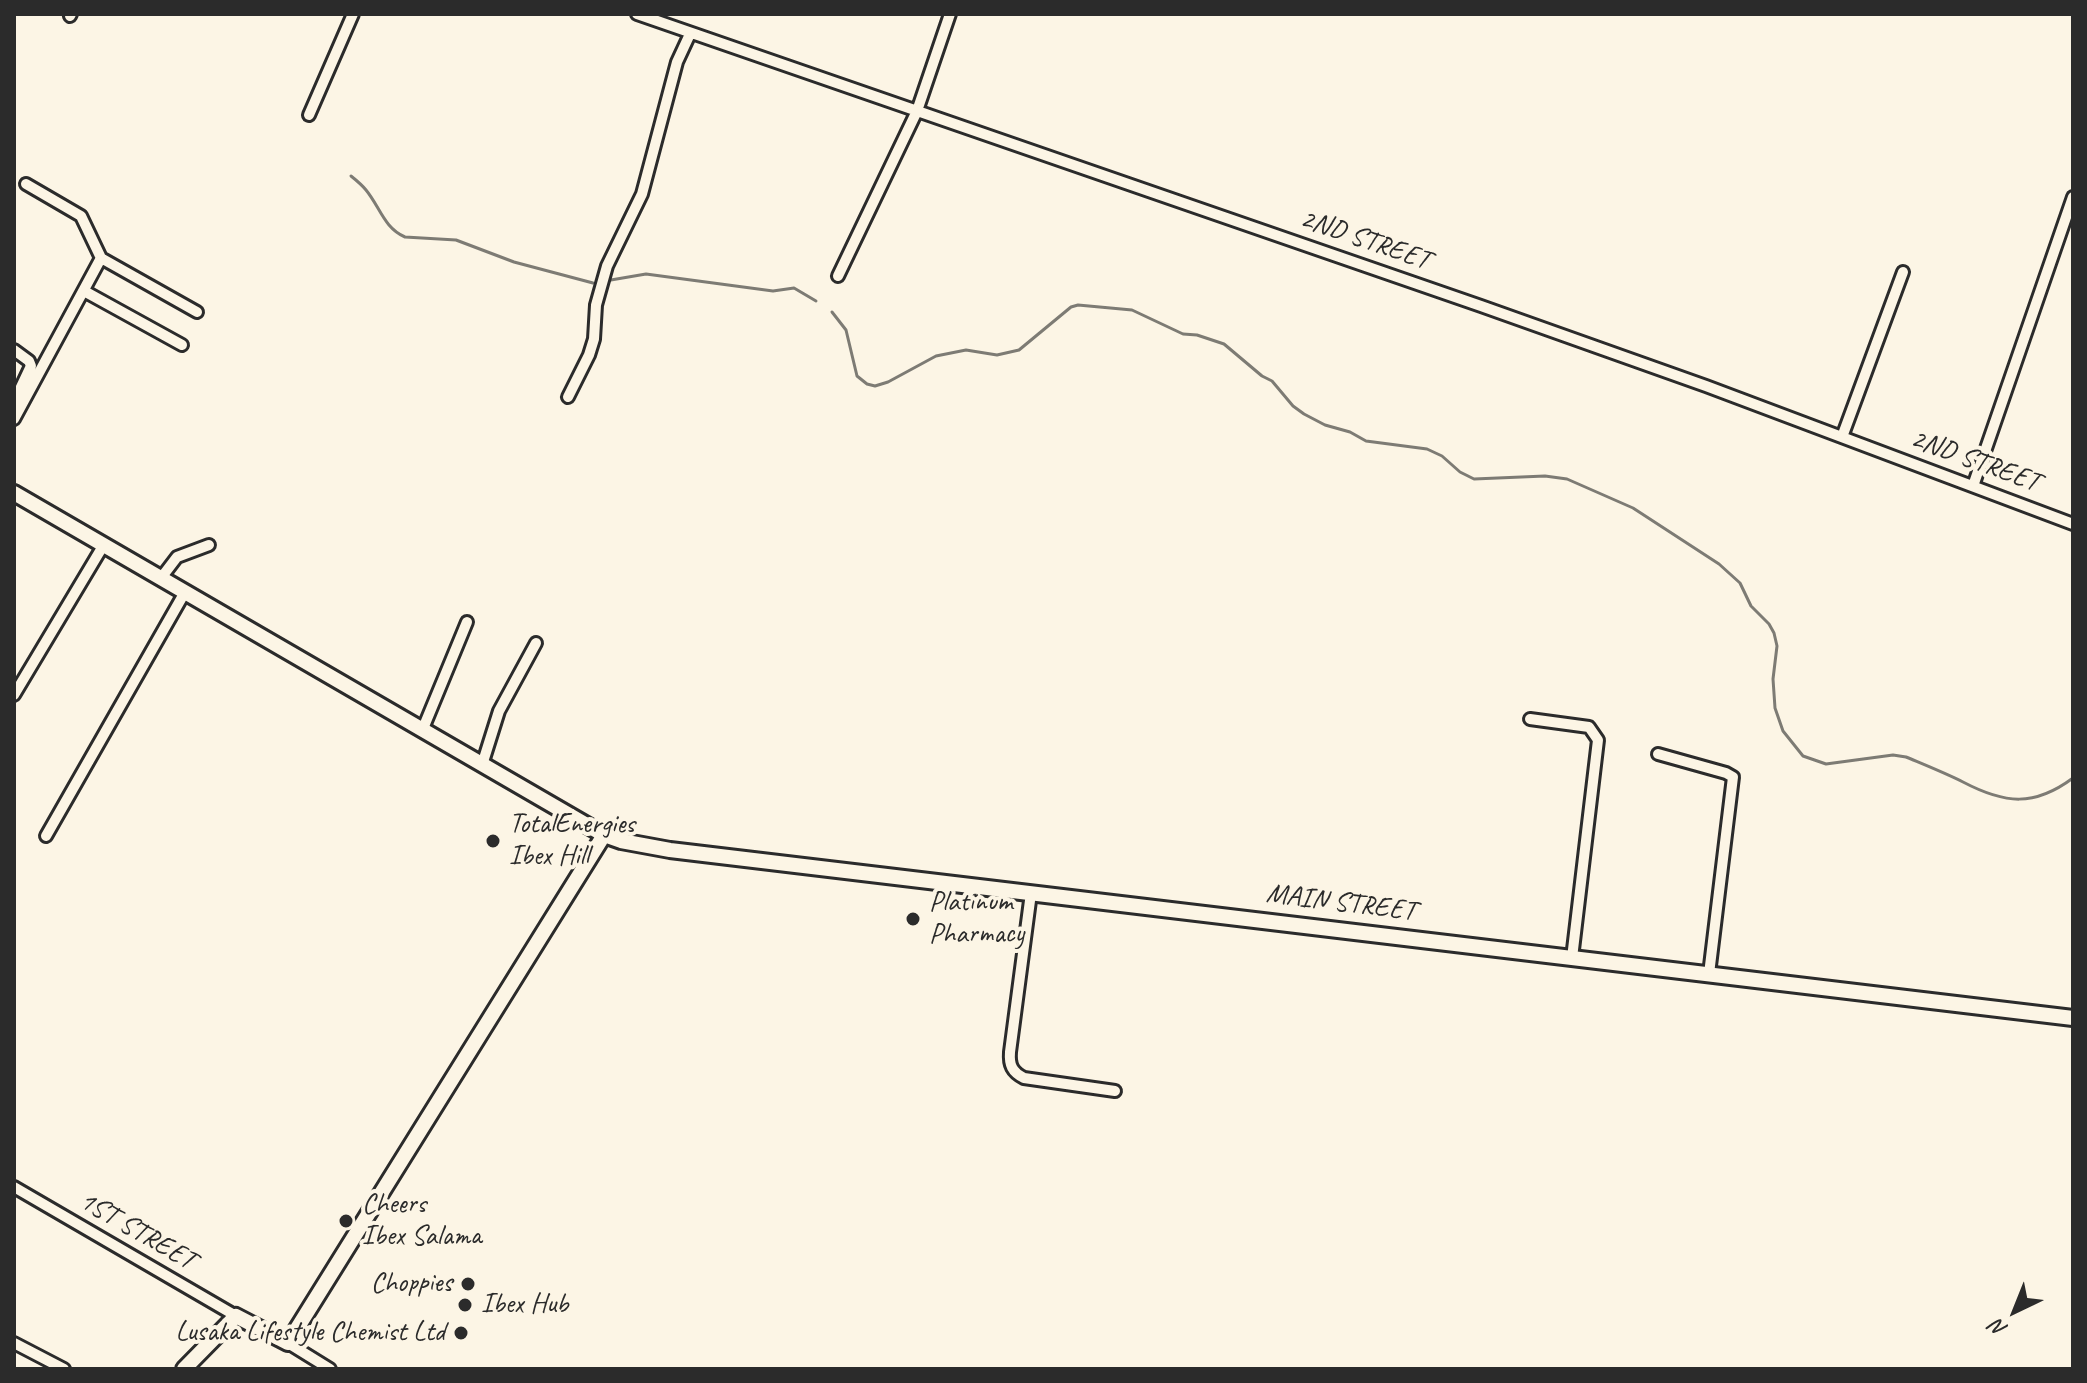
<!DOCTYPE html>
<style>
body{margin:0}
#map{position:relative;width:2087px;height:1383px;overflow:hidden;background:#fcf5e5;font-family:Caveat,sans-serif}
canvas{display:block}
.frame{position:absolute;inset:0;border:16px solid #2b2b2b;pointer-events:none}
.north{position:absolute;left:1975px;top:1271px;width:80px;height:80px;-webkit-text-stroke:6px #fcf5e5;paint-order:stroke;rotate:223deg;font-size:22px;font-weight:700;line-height:32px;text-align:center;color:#2b2b2b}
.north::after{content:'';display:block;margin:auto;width:28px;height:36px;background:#2b2b2b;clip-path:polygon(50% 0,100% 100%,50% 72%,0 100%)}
</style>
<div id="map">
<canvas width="2087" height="1383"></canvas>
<div class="frame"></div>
<div class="north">N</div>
</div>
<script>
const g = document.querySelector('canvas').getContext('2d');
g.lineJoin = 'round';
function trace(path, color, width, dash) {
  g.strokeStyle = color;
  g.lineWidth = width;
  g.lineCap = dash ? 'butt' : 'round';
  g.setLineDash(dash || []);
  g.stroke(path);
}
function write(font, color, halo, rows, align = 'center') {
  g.font = font + ' Caveat,sans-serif';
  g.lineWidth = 8;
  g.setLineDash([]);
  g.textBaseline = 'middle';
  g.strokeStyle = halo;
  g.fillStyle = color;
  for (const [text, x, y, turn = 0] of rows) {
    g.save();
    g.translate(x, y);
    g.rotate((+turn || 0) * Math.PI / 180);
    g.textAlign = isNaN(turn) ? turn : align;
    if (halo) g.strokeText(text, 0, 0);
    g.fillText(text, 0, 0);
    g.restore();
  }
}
trace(new Path2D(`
 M 351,176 C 356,180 362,185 366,190 C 380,207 384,228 405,237 L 456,240 L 514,262 L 593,283
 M 605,281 L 646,274 L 773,291 L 794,288 L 816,301
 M 832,312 L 846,330 L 857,376 L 867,384 L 875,386 L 888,382 L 936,356 L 966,350 L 997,355 L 1019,350 L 1071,307 L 1078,305 L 1132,310 L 1183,334 L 1197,335 L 1224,344 L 1262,376 L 1272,381 L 1293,406 L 1304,414 L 1325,425 L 1350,432 L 1366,441 L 1427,449 L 1442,456 L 1460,472 L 1474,479 L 1545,476 L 1567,479 L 1633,508 L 1719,564 L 1740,583 L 1751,606 L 1769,624 L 1774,633 L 1777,646 L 1773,679 L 1775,708 L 1783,731 L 1803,756 L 1826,764 L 1893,755 L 1906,757 C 1925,765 1945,773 1963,782 C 2005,804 2034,807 2073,778`), '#7d7b74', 3);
const street = new Path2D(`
 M 637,14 L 1481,306 L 1706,386 L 2073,524
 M 70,16 L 71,14
 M 309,115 L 353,14
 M 26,184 L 81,216 L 101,258
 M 838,276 L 917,111 L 950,14
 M 84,291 L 182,345
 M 14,350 L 29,361 L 31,366 L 14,402
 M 568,397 L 589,355 L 594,339 L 596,305 L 607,266 L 642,194 L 677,62 L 690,34
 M 14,419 L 101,258 L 197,312
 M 1842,437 L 1903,272
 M 1973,486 L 2073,197
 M 161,578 L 177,557 L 209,545
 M 14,695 L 103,546
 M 1530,719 L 1589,727 L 1598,740 L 1572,958
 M 422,731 L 467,622
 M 1658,754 L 1726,773 L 1733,777 L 1709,974
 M 482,765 L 499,711 L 536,643
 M 46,836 L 185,592
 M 1031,893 L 1010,1052 C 1009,1065 1012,1072 1024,1078 L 1115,1091
 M 14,1187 L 236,1316
 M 14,1343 L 64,1369
 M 288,1343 L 330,1369`);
const secondary = new Path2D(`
 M 14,493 L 604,835 L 621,841 L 670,850 L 2073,1018
 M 184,1369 L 236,1316 L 288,1343 L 604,835`);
trace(street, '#2b2b2b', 16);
trace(secondary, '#2b2b2b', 20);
trace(street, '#fcf5e5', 10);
trace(secondary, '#fcf5e5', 14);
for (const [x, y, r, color] of [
 [493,841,8,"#2b2b2b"],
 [913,919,8,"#2b2b2b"],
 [346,1221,8,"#2b2b2b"],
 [468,1284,8,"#2b2b2b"],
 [465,1305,8,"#2b2b2b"],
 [461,1333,8,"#2b2b2b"]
]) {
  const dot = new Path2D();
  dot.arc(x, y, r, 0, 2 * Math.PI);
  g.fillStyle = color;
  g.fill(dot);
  trace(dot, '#fcf5e5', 3);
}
write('28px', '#2b2b2b', '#fcf5e5', [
 ["2ND STREET",1365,240,19],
 ["2ND STREET",1975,461,20],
 ["MAIN STREET",1341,903,7],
 ["1ST STREET",137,1231,30]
]);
write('28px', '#2b2b2b', '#fcf5e5', [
 ["TotalEnergies",509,825],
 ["Ibex Hill",509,857],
 ["Platinum",929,903],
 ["Pharmacy",929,935],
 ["Cheers",362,1205],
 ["Ibex Salama",362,1237],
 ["Choppies",452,1284,"right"],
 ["Ibex Hub",481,1305],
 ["Lusaka Lifestyle Chemist Ltd",445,1333,"right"]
], 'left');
</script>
